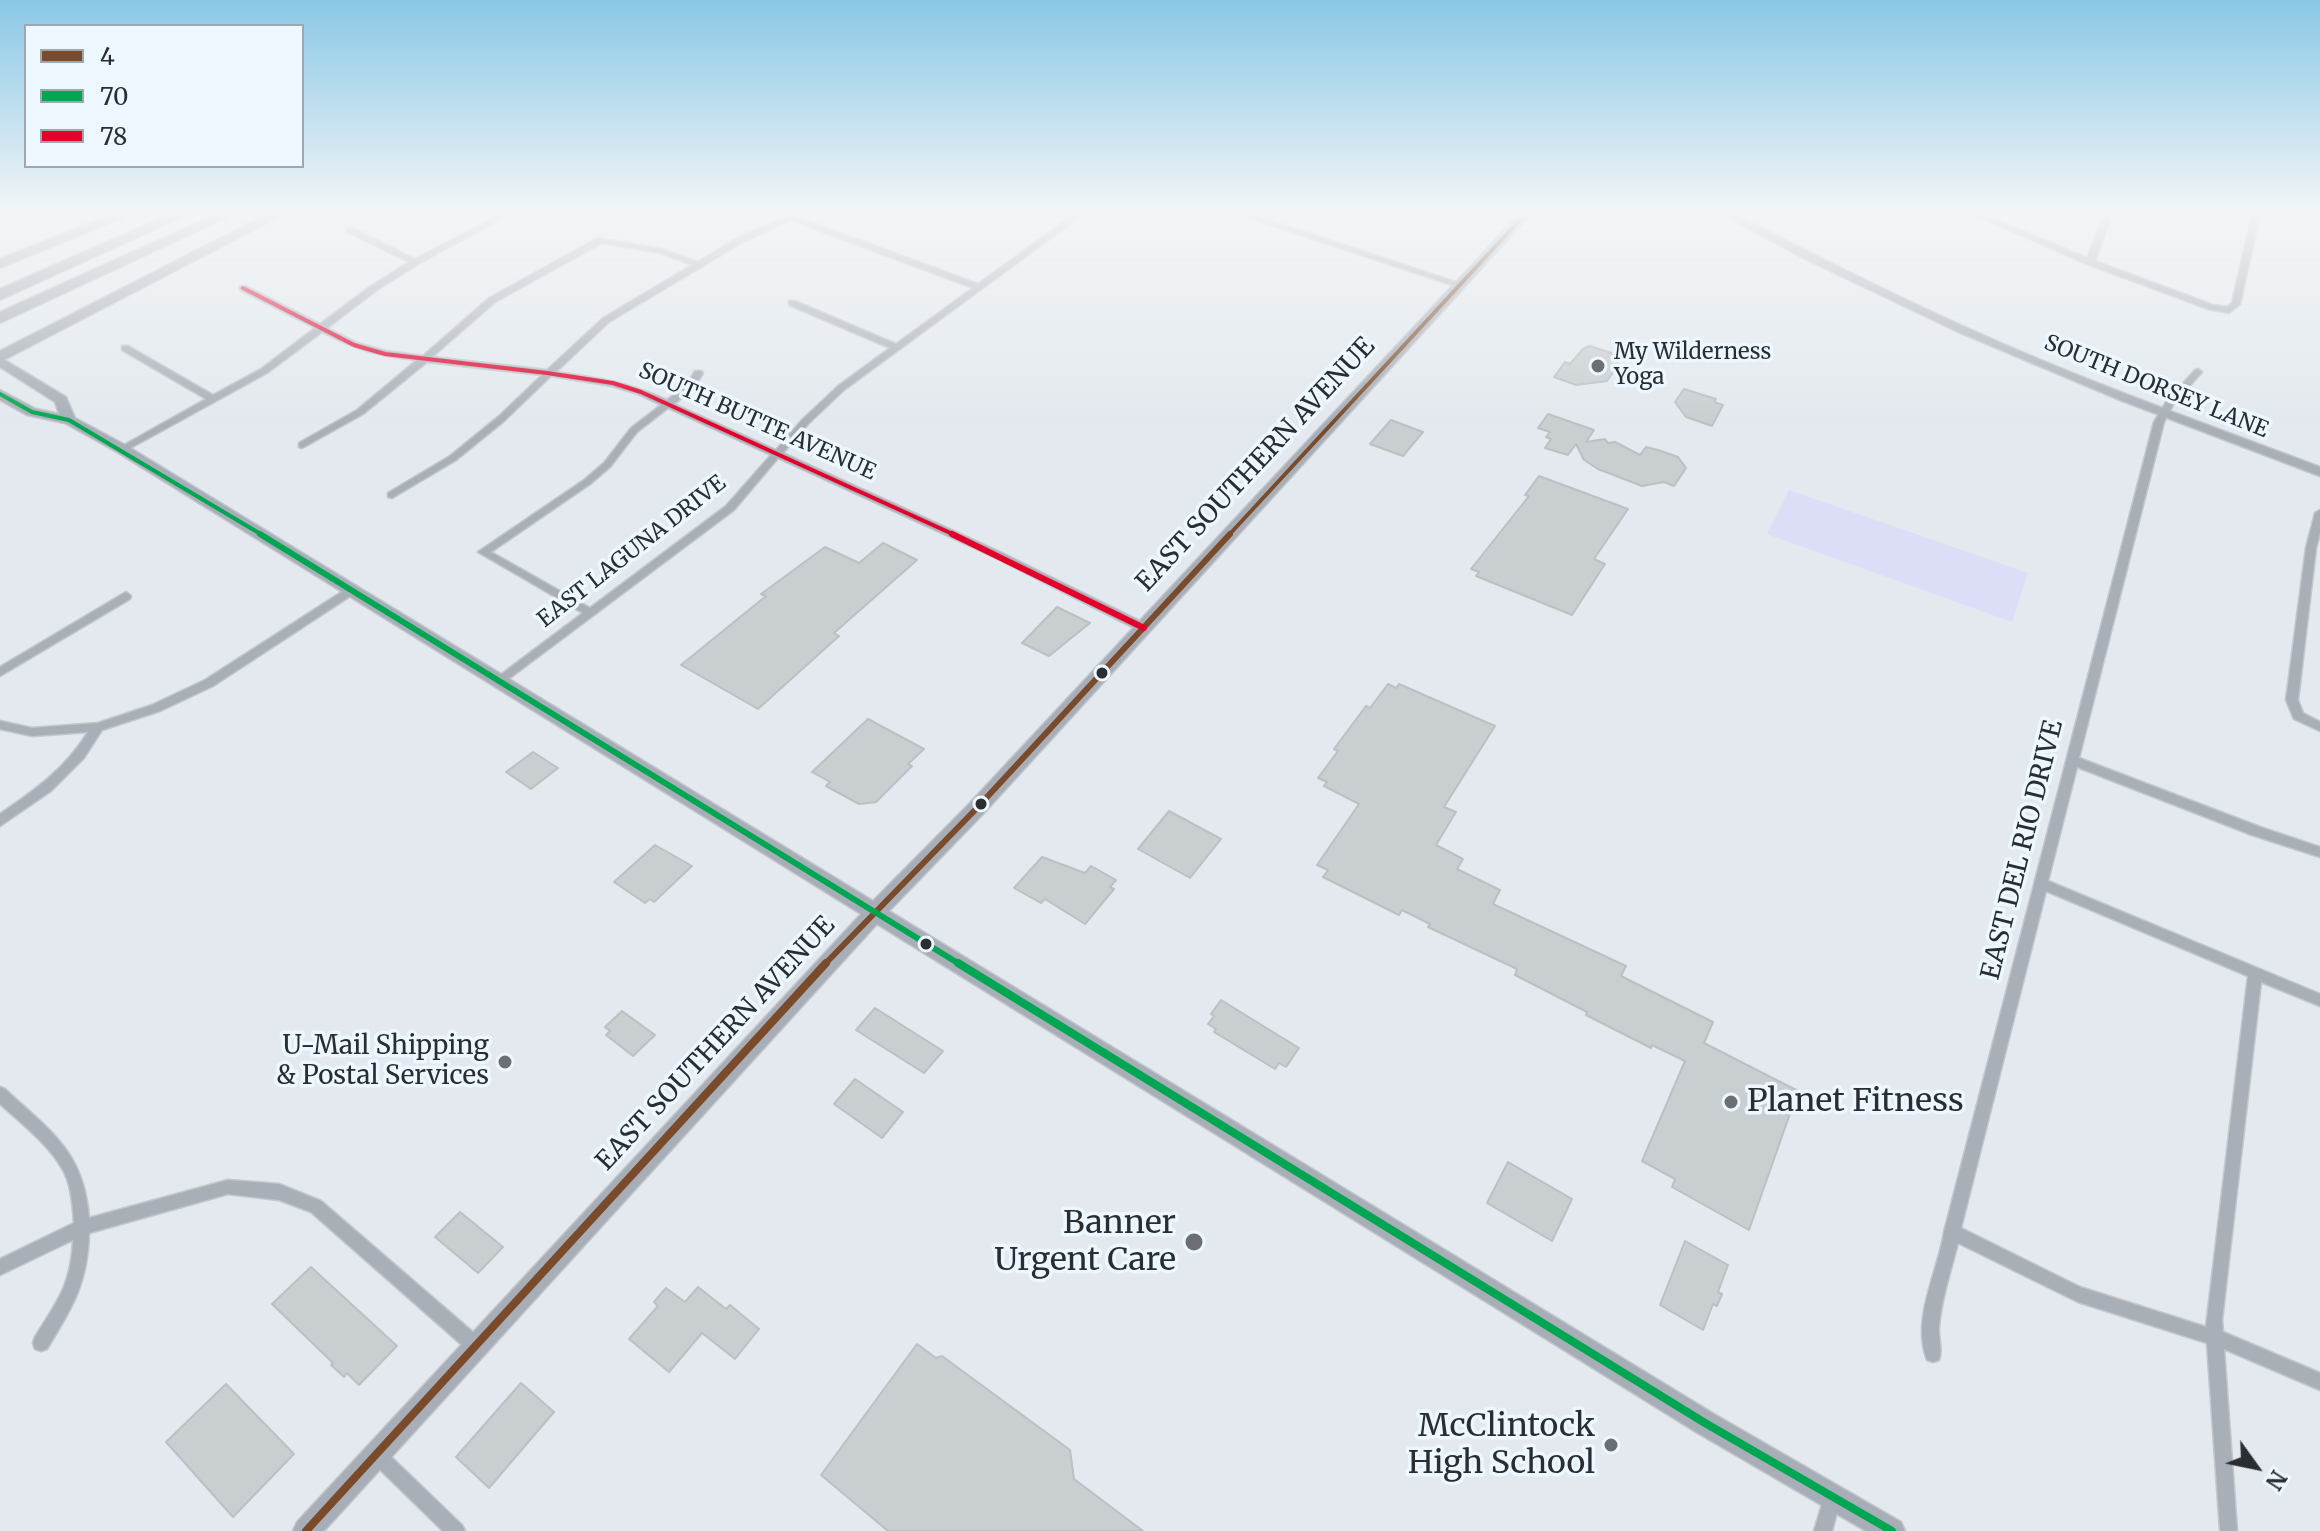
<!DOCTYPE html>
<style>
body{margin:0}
#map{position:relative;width:2320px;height:1531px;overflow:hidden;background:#e3e9ee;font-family:Merriweather,serif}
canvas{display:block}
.legend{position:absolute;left:24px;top:24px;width:280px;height:144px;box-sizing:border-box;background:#ecf7ff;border:2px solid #9ea7ad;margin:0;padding:10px 14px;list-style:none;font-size:24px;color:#2a2e31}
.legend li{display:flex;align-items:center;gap:16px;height:40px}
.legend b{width:40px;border:2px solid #9ea7ad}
.north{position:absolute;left:2216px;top:1427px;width:80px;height:80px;-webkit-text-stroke:6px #ecf7ff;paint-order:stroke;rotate:123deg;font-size:22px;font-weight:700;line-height:32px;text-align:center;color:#2a2e31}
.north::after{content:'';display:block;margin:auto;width:28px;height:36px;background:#2a2e31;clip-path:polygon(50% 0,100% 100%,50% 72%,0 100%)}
</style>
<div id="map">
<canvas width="2320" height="1531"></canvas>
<ul class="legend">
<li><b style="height:10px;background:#7a4b2a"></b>4</li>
<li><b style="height:10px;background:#00a651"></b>70</li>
<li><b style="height:10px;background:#e4002b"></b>78</li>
</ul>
<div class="north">N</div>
</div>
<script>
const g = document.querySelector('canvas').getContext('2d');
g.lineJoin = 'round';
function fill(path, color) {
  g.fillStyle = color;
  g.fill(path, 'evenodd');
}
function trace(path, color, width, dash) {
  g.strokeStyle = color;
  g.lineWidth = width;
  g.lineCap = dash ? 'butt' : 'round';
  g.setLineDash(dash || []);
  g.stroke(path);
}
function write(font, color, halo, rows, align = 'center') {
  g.font = font + ' Merriweather,serif';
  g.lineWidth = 7;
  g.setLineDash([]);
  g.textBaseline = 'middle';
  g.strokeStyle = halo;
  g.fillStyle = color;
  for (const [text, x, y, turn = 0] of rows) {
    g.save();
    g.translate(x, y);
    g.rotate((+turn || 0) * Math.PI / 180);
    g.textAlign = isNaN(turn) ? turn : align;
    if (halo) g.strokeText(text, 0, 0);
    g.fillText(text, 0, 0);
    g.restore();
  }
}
fill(new Path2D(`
 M 1789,490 L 2028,573 L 2012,622 L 1767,534 Z`), '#dcdef7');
const building = new Path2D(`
 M 1590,346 L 1611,353 L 1619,364 L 1607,381 L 1576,385 L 1554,377 L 1565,362 L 1570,364 L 1583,349 Z
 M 1684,389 L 1716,399 L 1714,402 L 1723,405 L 1712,426 L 1686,417 L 1675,402 Z
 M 1548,414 L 1594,430 L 1586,442 L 1605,439 L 1608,443 L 1615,442 L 1640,455 L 1646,447 L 1658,450 L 1678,457 L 1686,468 L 1674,486 L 1664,482 L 1642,486 L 1598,469 L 1584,460 L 1576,444 L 1568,455 L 1545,448 L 1551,439 L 1546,437 L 1550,432 L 1538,428 Z
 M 1391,420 L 1423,432 L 1403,456 L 1370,444 Z
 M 1539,476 L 1628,509 L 1594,559 L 1605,564 L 1572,615 L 1476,576 L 1479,572 L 1471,569 L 1529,496 L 1525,495 Z
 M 883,543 L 917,560 L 834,633 L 839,636 L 758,709 L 681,665 L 766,596 L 761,594 L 825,547 L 859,563 Z
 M 1057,607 L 1090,623 L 1049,656 L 1022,643 Z
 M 1388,684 L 1396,688 L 1399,684 L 1495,726 L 1444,807 L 1456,812 L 1436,845 L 1463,859 L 1457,869 L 1500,890 L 1493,904 L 1626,966 L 1621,976 L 1713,1022 L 1704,1043 L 1798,1091 L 1749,1230 L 1672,1187 L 1675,1179 L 1642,1161 L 1685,1061 L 1652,1045 L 1651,1048 L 1586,1015 L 1587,1012 L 1515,975 L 1517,969 L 1428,927 L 1430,924 L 1402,910 L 1399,915 L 1323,877 L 1328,870 L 1317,865 L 1359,804 L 1324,786 L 1327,782 L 1318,778 L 1338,751 L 1334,749 L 1366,706 L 1370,708 Z
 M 868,719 L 924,749 L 908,764 L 912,766 L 876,802 L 859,804 L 826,786 L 830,782 L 812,772 Z
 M 533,752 L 558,768 L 531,789 L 506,772 Z
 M 1169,811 L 1221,839 L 1190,878 L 1138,849 Z
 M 655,845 L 692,866 L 654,902 L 650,899 L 645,903 L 614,882 Z
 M 1042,857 L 1085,873 L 1091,866 L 1116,880 L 1110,887 L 1114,889 L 1085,924 L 1045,899 L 1041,903 L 1014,888 Z
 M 1221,1000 L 1299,1048 L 1286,1067 L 1279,1063 L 1275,1069 L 1214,1032 L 1216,1029 L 1208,1024 L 1214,1016 L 1211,1014 Z
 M 875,1008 L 943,1051 L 924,1073 L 856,1030 Z
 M 622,1011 L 655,1035 L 633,1056 L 606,1035 L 610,1031 L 605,1027 Z
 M 855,1079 L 903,1112 L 882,1138 L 834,1104 Z
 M 1508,1162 L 1572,1199 L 1552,1241 L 1487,1203 Z
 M 460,1212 L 503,1247 L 478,1273 L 435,1237 Z
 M 1685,1241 L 1728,1265 L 1718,1292 L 1722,1294 L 1717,1306 L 1713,1304 L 1703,1330 L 1660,1305 Z
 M 311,1267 L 397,1346 L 359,1385 L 347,1373 L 344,1377 L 331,1365 L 333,1363 L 272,1304 Z
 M 698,1287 L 726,1309 L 730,1305 L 759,1329 L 735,1359 L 702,1333 L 669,1372 L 629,1339 L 658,1306 L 654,1302 L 666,1288 L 685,1302 Z
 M 917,1344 L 936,1358 L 942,1356 L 1070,1450 L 1074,1479 L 1143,1531 L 888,1531 L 821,1475 Z
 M 521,1383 L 554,1412 L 489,1488 L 456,1457 Z
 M 226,1384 L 294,1454 L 233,1517 L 166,1442 Z`);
fill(building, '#c9ced0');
trace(building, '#bbc0c3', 2);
const minor = new Path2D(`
 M 509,210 L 518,210 L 418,264 L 377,290 L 327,328 L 357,343 L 386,351 L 423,356 L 489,298 L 598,238 L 662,249 L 698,262 L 737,238 L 784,217 L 768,210 L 778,210 L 790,214 L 800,210 L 810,210 L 797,217 L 978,284 L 1080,210 L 1089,210 L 844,390 L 808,424 L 783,453 L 1002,553 L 1148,625 L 1149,628 L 1148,631 L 1140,631 L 994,557 L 778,458 L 734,510 L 499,686 L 495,685 L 493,682 L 495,679 L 583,613 L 478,552 L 584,480 L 604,463 L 631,428 L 661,405 L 638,394 L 612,386 L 551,376 L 504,421 L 456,460 L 392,498 L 388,497 L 388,493 L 450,456 L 498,417 L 542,375 L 427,362 L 363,414 L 302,448 L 299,447 L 299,443 L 357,410 L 417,360 C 378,356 357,350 322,332 L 267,373 L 125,451 L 122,452 L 117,449 L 206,399 L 122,350 L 122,346 L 128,346 L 213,395 L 261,369 L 315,328 L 240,290 L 240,286 L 246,286 L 320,324 L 371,286 L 409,262 L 347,232 L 347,228 L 353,228 L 415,259 ZM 791,220 L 973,288 L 896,344 L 795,301 L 789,301 L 789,305 L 890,348 L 838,386 L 802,420 L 776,450 L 674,404 L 694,388 L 703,373 L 701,371 L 695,371 L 687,384 L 667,400 C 627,382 598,378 556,372 L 609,322 L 743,242 ZM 602,243 L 660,253 L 692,265 L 603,318 L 547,370 L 432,357 L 495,302 ZM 668,408 L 771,455 L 726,506 L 590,608 L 491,552 L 590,484 L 610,467 L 637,432 Z
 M 1225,210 L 1236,210 L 1264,219 L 1275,210 L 1283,210 L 1271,221 L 1465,285 L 1458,287 Z
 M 1963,210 L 1973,210 L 2087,258 L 2106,210 L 2114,210 L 2095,261 L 2213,305 L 2227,307 L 2232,303 L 2253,210 L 2261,210 L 2240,304 L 2229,313 L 2208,309 L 2087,264 Z
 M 2198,369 L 2202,372 L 2173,405 L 2164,422 L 2079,758 L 2260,827 L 2320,847 L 2320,857 L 2252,835 L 2077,767 L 2048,881 L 2320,994 L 2320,1006 L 2261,982 L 2222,1320 L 2223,1332 L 2320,1373 L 2320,1390 L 2224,1349 L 2237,1531 L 2221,1531 L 2220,1529 L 2207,1343 L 2078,1302 L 1958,1243 C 1951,1271 1941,1299 1939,1327 C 1938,1339 1943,1349 1939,1360 L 1933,1362 L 1927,1360 C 1911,1319 1938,1272 1944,1232 L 2154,422 L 2166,402 L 2195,370 ZM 2046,891 L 2248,976 L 2206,1327 L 2080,1287 L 1961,1228 Z
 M 2320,510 L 2320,533 L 2316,548 L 2298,700 L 2303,713 L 2320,722 L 2320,731 L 2294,719 L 2286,700 L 2306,548 L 2315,513 Z
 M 351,586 L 356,590 L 355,593 L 213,686 L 160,711 L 102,730 L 84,758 L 51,791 L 0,826 L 0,814 C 35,790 65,769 88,732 L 32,736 L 0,729 L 0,721 L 32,728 L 98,723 L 152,705 L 205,680 Z
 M 126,592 L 131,596 L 130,599 L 0,676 L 0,667 Z
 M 0,1087 L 5,1089 C 50,1131 84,1151 89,1218 L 228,1180 L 279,1184 L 321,1201 L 482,1340 L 484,1346 L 482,1352 L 476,1354 L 470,1352 L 311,1212 L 279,1200 L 228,1194 L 89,1233 C 88,1283 72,1308 47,1349 L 41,1351 L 35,1349 L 33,1343 L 35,1337 C 58,1300 71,1285 73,1240 L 0,1275 L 0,1259 L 74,1223 C 73,1209 72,1193 67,1179 C 57,1151 22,1124 0,1104 Z
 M 377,1446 L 383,1449 L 462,1525 L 465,1531 L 443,1531 L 371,1461 L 368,1455 L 371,1449 Z
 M 1832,1488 L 1838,1491 L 1841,1497 L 1832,1531 L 1814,1531 L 1826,1491 Z`);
const tertiary = new Path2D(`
 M 1715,210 L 1727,210 C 1805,250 1883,290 1963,326 C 2079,379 2200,422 2320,467 L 2320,476 L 2120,400 L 1956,331 L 1803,258 Z`);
const secondary = new Path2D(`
 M 1523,210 L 1535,210 L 983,814 L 889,911 L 1714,1414 L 1901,1522 L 1905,1531 L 1866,1531 L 1696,1432 L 877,924 L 324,1531 L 293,1531 L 297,1522 L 861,914 L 117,452 L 65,423 L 27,415 L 0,400 L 0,390 L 36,409 L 59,414 L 55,402 L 0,367 L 0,357 L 66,397 L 75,418 L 127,446 L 873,901 L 969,804 Z`);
const motorway = new Path2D(`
 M 121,210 L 140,210 L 0,268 L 0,259 Z
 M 179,210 L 197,210 L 0,300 L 0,289 Z
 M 225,210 L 243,210 L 0,323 L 0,312 Z
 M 275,210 L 292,210 L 0,362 L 0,351 Z`);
trace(minor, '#c3c7cb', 3);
trace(tertiary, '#c3c7cb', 3);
trace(secondary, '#c3c7cb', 3);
trace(motorway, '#c3c7cb', 3);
fill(minor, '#a9afb7');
fill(tertiary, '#a9afb7');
fill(secondary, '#a8aeb7');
fill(motorway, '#a7adb5');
trace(new Path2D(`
 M 1228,536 L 1529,210`), '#7a4b2a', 4);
trace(new Path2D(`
 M 824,965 L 976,809 L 1230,534`), '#7a4b2a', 6);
trace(new Path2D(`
 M 306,1531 L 826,963`), '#7a4b2a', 8);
trace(new Path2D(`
 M 0,394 L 32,412 L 69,420 L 264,536`), '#00a651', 4);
trace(new Path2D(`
 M 260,534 L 961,965`), '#00a651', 6);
trace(new Path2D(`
 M 958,963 L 1705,1423 L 1892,1531`), '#00a651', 8);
trace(new Path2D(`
 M 243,288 L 354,345 L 385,354 L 547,373 L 613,383 L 641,392 L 957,536`), '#e4002b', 4);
trace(new Path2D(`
 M 952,534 L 1144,628`), '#e4002b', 6);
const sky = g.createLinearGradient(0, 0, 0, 424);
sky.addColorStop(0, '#8ac8e6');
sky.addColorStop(0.5, '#f2f5f7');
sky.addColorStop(1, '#f2f5f700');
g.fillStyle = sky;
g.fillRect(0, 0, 2320, 424);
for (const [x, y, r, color] of [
 [1598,366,8,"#6b6f73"],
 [1102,673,7,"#2a2e31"],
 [981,804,7,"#2a2e31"],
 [926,944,7,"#2a2e31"],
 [505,1062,8,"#6b6f73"],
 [1731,1102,8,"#6b6f73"],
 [1194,1242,10,"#6b6f73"],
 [1611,1445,8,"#6b6f73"]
]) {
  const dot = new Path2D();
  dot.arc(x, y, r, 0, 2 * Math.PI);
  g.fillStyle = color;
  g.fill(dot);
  trace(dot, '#ecf7ff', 3);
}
write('22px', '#2a2e31', '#ecf7ff', [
 ["My Wilderness",1614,353],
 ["Yoga",1614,378]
], 'left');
write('22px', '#2a2e31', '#ecf7ff', [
 ["SOUTH DORSEY LANE",2156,387,22],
 ["SOUTH BUTTE AVENUE",757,422,24],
 ["EAST LAGUNA DRIVE",632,552,-38]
]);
write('26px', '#2a2e31', '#ecf7ff', [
 ["EAST SOUTHERN AVENUE",1256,465,-47],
 ["EAST DEL RIO DRIVE",2023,850,-76],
 ["EAST SOUTHERN AVENUE",716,1044,-47]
]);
write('26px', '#2a2e31', '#ecf7ff', [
 ["U-Mail Shipping",489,1047],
 ["& Postal Services",489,1077]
], 'right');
write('32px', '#2a2e31', '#ecf7ff', [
 ["Planet Fitness",1747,1102,"left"],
 ["Banner",1176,1224],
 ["Urgent Care",1176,1261],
 ["McClintock",1595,1427],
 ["High School",1595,1464]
], 'right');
</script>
